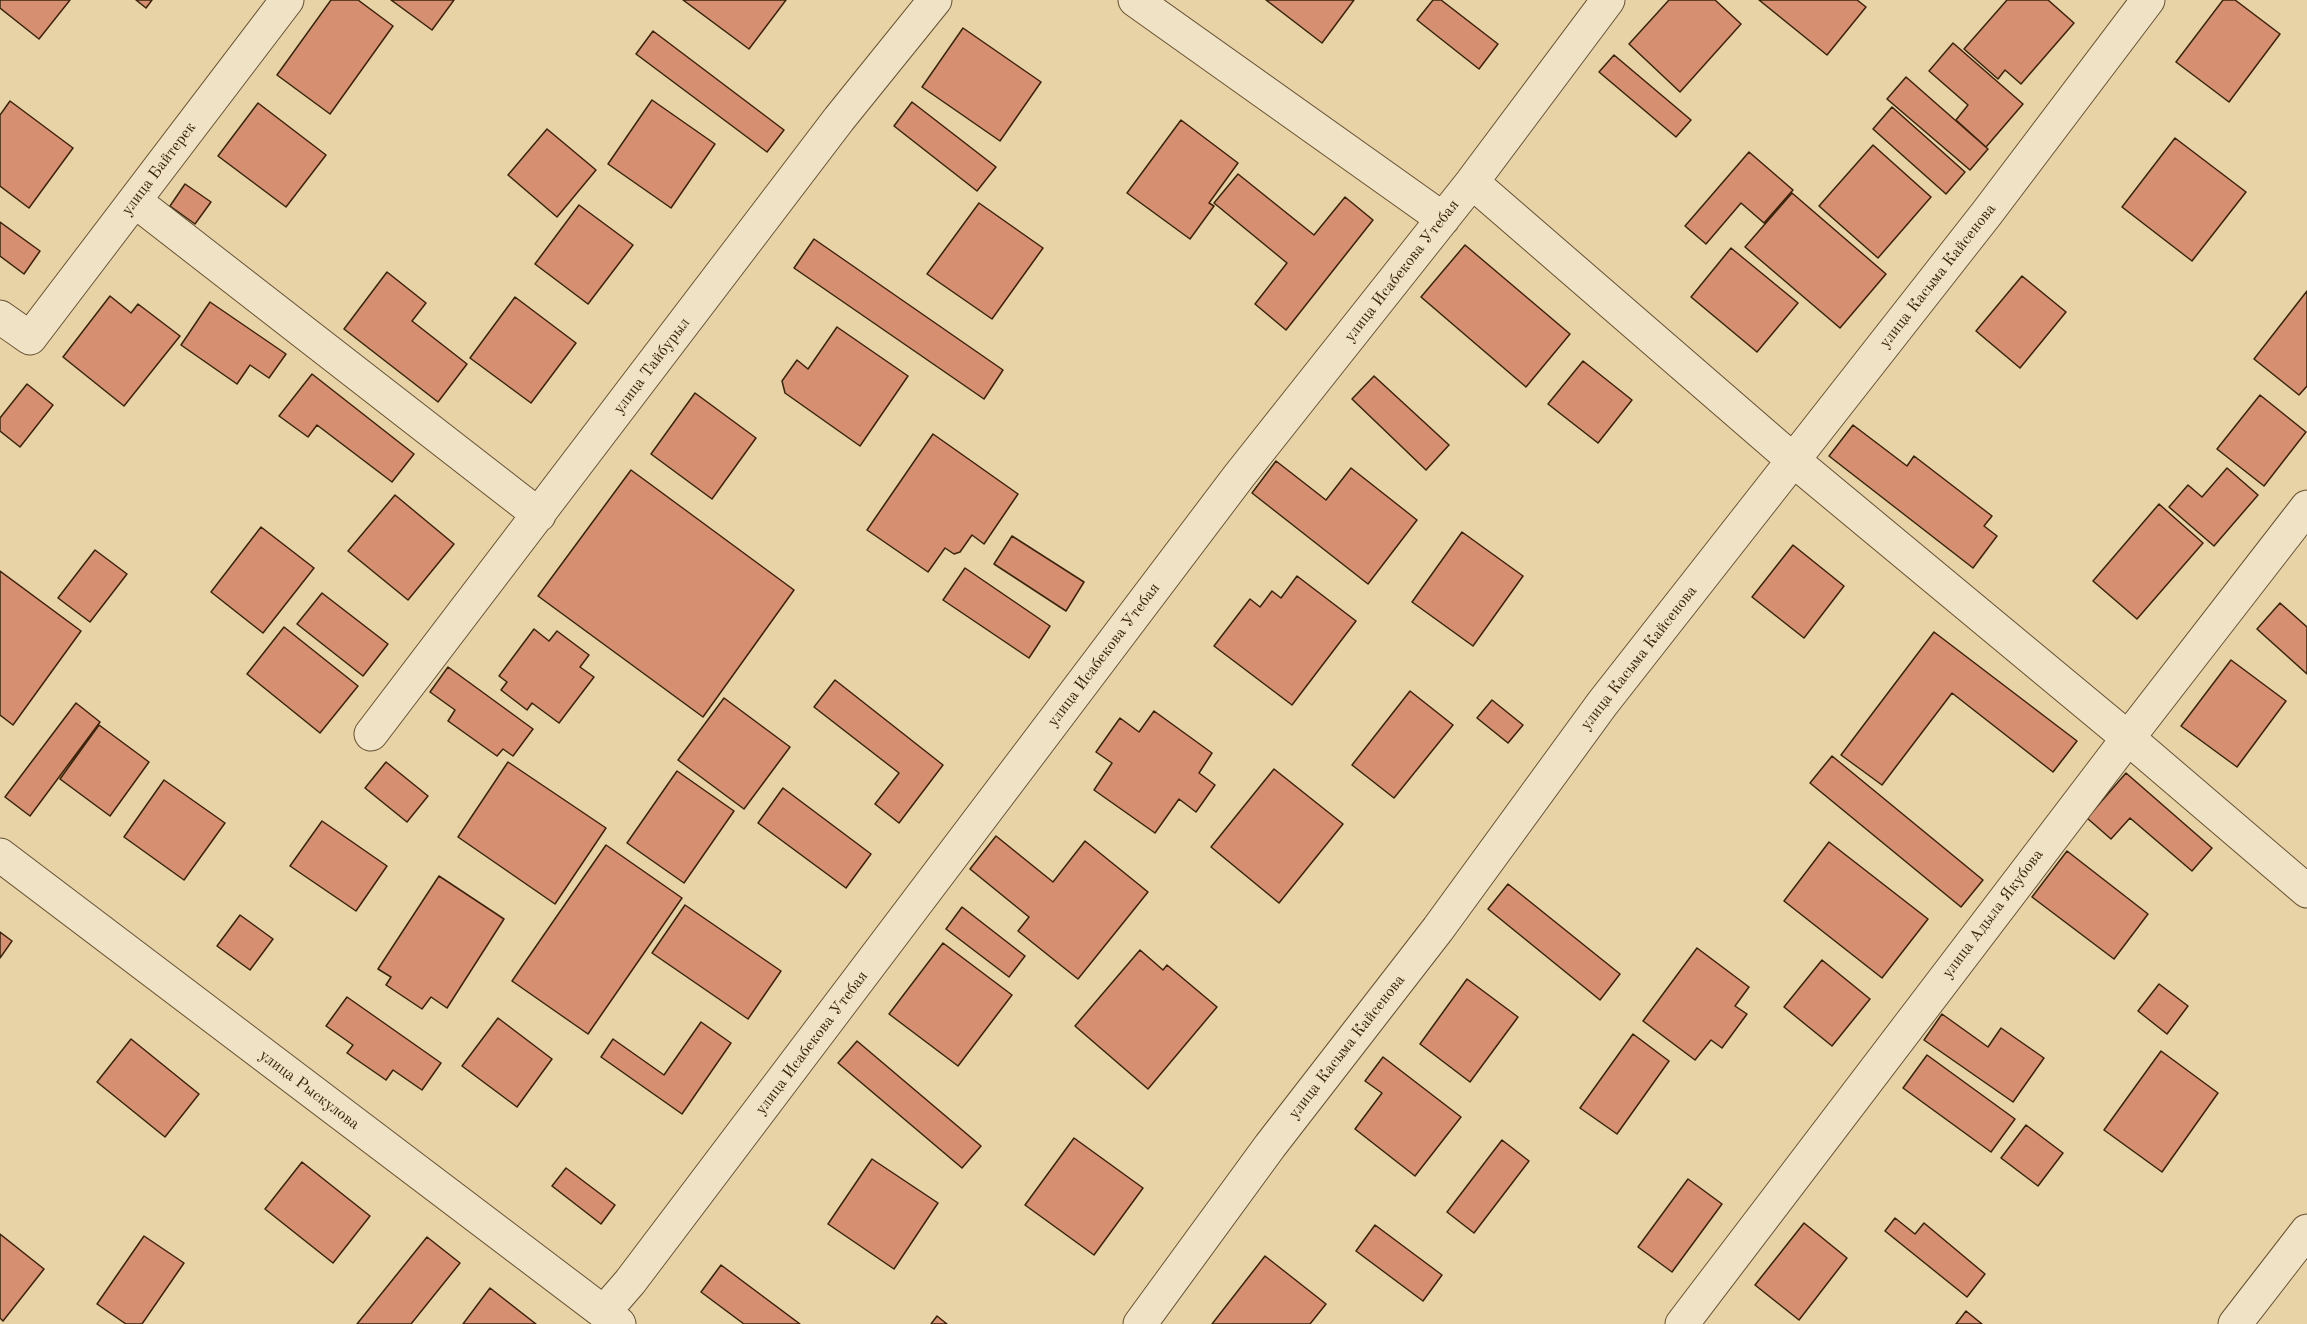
<!DOCTYPE html>
<meta charset="utf-8">
<style>
body{margin:0}
canvas{display:block;background:#e7d3a6}
</style>
<canvas width="2307" height="1324"></canvas>
<script>
const g = document.querySelector('canvas').getContext('2d');
g.lineJoin = 'round';
function fill(path, color) {
  g.fillStyle = color;
  g.fill(path, 'evenodd');
}
function trace(path, color, width, dash) {
  g.strokeStyle = color;
  g.lineWidth = width;
  g.lineCap = dash ? 'butt' : 'round';
  g.setLineDash(dash || []);
  g.stroke(path);
}
function write(font, color, halo, rows, align = 'center') {
  g.font = font + ' "Old Standard TT",serif';
  g.lineWidth = 4.5;
  g.setLineDash([]);
  g.textBaseline = 'middle';
  g.strokeStyle = halo;
  g.fillStyle = color;
  for (const [text, x, y, turn = 0] of rows) {
    g.save();
    g.translate(x, y);
    g.rotate((+turn || 0) * Math.PI / 180);
    g.textAlign = isNaN(turn) ? turn : align;
    if (halo) g.strokeText(text, 0, 0);
    g.fillText(text, 0, 0);
    g.restore();
  }
}
const building = new Path2D(`
 M 0,0 L 70,0 L 39,39 L 0,8 Z
 M 136,0 L 152,0 L 146,8 Z
 M 331,0 L 358,0 L 393,26 L 330,114 L 277,75 Z
 M 391,0 L 454,0 L 432,30 Z
 M 683,0 L 786,0 L 749,49 Z
 M 1266,0 L 1354,0 L 1322,43 Z
 M 1433,0 L 1441,0 L 1498,44 L 1479,69 L 1417,20 Z
 M 1669,0 L 1715,0 L 1741,24 L 1680,92 L 1629,44 Z
 M 1759,0 L 1857,0 L 1866,7 L 1827,55 Z
 M 2007,0 L 2048,0 L 2074,23 L 2021,84 L 2005,70 L 1998,79 L 1964,49 Z
 M 2223,0 L 2235,0 L 2280,34 L 2229,102 L 2176,62 Z
 M 963,28 L 1041,82 L 1000,141 L 922,87 Z
 M 653,31 L 784,130 L 767,152 L 636,54 Z
 M 1953,43 L 2023,104 L 1986,147 L 1956,120 L 1968,105 L 1929,71 Z
 M 1614,55 L 1691,120 L 1676,137 L 1599,72 Z
 M 1906,77 L 1988,149 L 1970,170 L 1887,99 Z
 M 652,100 L 715,144 L 671,208 L 608,164 Z
 M 10,101 L 73,148 L 29,208 L 0,186 L 0,115 Z
 M 912,102 L 996,167 L 977,191 L 894,126 Z
 M 258,103 L 326,155 L 286,207 L 218,156 Z
 M 1892,107 L 1965,172 L 1946,194 L 1873,129 Z
 M 1181,120 L 1238,163 L 1209,203 L 1214,206 L 1190,239 L 1127,193 Z
 M 547,129 L 596,170 L 557,217 L 508,175 Z
 M 2175,138 L 2246,192 L 2192,261 L 2122,207 Z
 M 1873,145 L 1931,197 L 1878,258 L 1819,206 Z
 M 1749,152 L 1793,190 L 1764,223 L 1741,203 L 1706,244 L 1685,226 Z
 M 1238,174 L 1314,235 L 1345,197 L 1373,220 L 1286,330 L 1255,304 L 1287,263 L 1214,203 Z
 M 185,184 L 211,202 L 195,224 L 170,206 Z
 M 1792,193 L 1886,274 L 1840,328 L 1745,247 Z
 M 979,203 L 1043,248 L 992,319 L 927,274 Z
 M 579,205 L 633,245 L 588,304 L 535,264 Z
 M 0,222 L 40,251 L 24,274 L 0,256 Z
 M 814,239 L 1003,370 L 984,399 L 794,268 Z
 M 1465,245 L 1570,334 L 1526,387 L 1421,297 Z
 M 1731,248 L 1798,303 L 1757,352 L 1691,297 Z
 M 387,272 L 426,303 L 412,321 L 467,364 L 438,402 L 344,329 Z
 M 2022,276 L 2066,312 L 2020,368 L 1976,331 Z
 M 2307,291 L 2307,386 L 2299,395 L 2254,359 Z
 M 110,296 L 131,313 L 138,304 L 180,336 L 124,406 L 63,357 Z
 M 515,297 L 576,343 L 531,403 L 470,358 Z
 M 210,302 L 286,354 L 269,378 L 250,365 L 237,384 L 181,345 Z
 M 837,327 L 908,376 L 860,446 L 785,393 L 782,381 L 797,360 L 808,369 Z
 M 1583,361 L 1632,400 L 1598,443 L 1548,404 Z
 M 312,374 L 414,454 L 392,482 L 317,425 L 308,437 L 279,416 Z
 M 1374,376 L 1449,445 L 1426,470 L 1352,399 Z
 M 27,384 L 53,405 L 20,447 L 0,431 L 0,418 Z
 M 695,393 L 756,438 L 712,499 L 651,454 Z
 M 2260,395 L 2306,432 L 2264,486 L 2217,449 Z
 M 1853,425 L 1907,466 L 1914,456 L 1992,516 L 1984,526 L 1997,536 L 1973,568 L 1829,456 Z
 M 933,434 L 1018,494 L 984,544 L 972,535 L 960,552 L 954,554 L 945,548 L 928,572 L 867,530 Z
 M 1276,461 L 1326,500 L 1351,468 L 1417,520 L 1368,584 L 1252,493 Z
 M 2227,468 L 2258,495 L 2214,546 L 2169,507 L 2188,485 L 2202,497 Z
 M 631,470 L 794,590 L 703,717 L 538,596 Z
 M 395,495 L 454,544 L 408,600 L 348,551 Z
 M 2159,504 L 2203,543 L 2137,619 L 2093,581 Z
 M 261,527 L 314,568 L 263,633 L 211,592 Z
 M 1462,532 L 1523,576 L 1473,646 L 1412,602 Z
 M 1012,536 L 1084,582 L 1066,611 L 994,564 Z
 M 1793,545 L 1844,586 L 1804,638 L 1752,597 Z
 M 95,550 L 127,574 L 90,622 L 58,598 Z
 M 965,568 L 1050,626 L 1029,658 L 943,600 Z
 M 0,571 L 81,631 L 13,725 L 0,715 Z
 M 1297,576 L 1356,621 L 1292,705 L 1214,646 L 1250,599 L 1260,607 L 1272,591 L 1281,598 Z
 M 322,593 L 388,644 L 363,676 L 297,624 Z
 M 2280,603 L 2307,627 L 2307,674 L 2257,629 Z
 M 284,627 L 358,686 L 320,733 L 247,674 Z
 M 534,629 L 549,641 L 557,631 L 589,655 L 580,667 L 594,677 L 559,723 L 532,703 L 527,710 L 501,690 L 507,682 L 499,676 Z
 M 1934,632 L 2077,741 L 2053,772 L 1952,693 L 1882,785 L 1841,755 Z
 M 2231,660 L 2286,701 L 2237,767 L 2181,726 Z
 M 448,667 L 533,729 L 513,756 L 503,749 L 497,756 L 448,721 L 455,710 L 430,692 Z
 M 835,680 L 943,765 L 899,823 L 875,804 L 899,773 L 814,707 Z
 M 1410,691 L 1453,725 L 1394,798 L 1352,765 Z
 M 724,698 L 790,747 L 744,809 L 678,760 Z
 M 1492,700 L 1523,725 L 1508,743 L 1477,718 Z
 M 76,703 L 100,722 L 30,816 L 5,797 Z
 M 1154,711 L 1212,753 L 1199,773 L 1215,785 L 1196,812 L 1179,799 L 1155,833 L 1094,790 L 1112,763 L 1096,752 L 1120,718 L 1139,732 Z
 M 99,725 L 149,762 L 110,816 L 60,779 Z
 M 1832,756 L 1983,880 L 1961,907 L 1810,783 Z
 M 386,762 L 428,796 L 407,822 L 365,788 Z
 M 508,762 L 606,828 L 555,904 L 458,837 Z
 M 1274,769 L 1343,824 L 1279,903 L 1211,847 Z
 M 677,771 L 734,811 L 684,883 L 627,843 Z
 M 2126,773 L 2212,848 L 2192,871 L 2130,818 L 2111,839 L 2087,818 Z
 M 164,780 L 225,823 L 184,880 L 124,837 Z
 M 783,788 L 871,854 L 846,888 L 758,823 Z
 M 322,821 L 387,866 L 356,911 L 290,866 Z
 M 996,836 L 1053,882 L 1085,841 L 1148,892 L 1078,979 L 1018,931 L 1029,917 L 970,869 Z
 M 1829,842 L 1928,919 L 1882,978 L 1784,901 Z
 M 606,845 L 682,898 L 588,1034 L 512,981 Z
 M 2067,851 L 2148,914 L 2114,959 L 2032,897 Z
 M 439,876 L 504,919 L 447,1008 L 431,997 L 422,1009 L 386,985 L 391,977 L 378,969 Z
 M 1508,884 L 1620,974 L 1600,1000 L 1488,909 Z
 M 685,905 L 781,971 L 748,1019 L 652,953 Z
 M 962,907 L 1025,956 L 1009,977 L 946,929 Z
 M 240,915 L 273,939 L 250,970 L 217,946 Z
 M 0,932 L 12,941 L 0,958 Z
 M 943,943 L 1012,995 L 958,1066 L 889,1014 Z
 M 1697,948 L 1749,987 L 1735,1006 L 1747,1014 L 1722,1048 L 1711,1040 L 1695,1060 L 1643,1021 Z
 M 1140,950 L 1163,970 L 1167,965 L 1217,1007 L 1148,1089 L 1075,1026 Z
 M 1822,960 L 1870,999 L 1832,1046 L 1784,1007 Z
 M 1467,979 L 1518,1017 L 1470,1082 L 1420,1044 Z
 M 2159,984 L 2188,1006 L 2167,1034 L 2138,1011 Z
 M 347,997 L 441,1063 L 422,1090 L 393,1070 L 386,1080 L 347,1053 L 353,1045 L 326,1026 Z
 M 1942,1014 L 1988,1047 L 2001,1028 L 2044,1058 L 2013,1102 L 1924,1040 Z
 M 498,1018 L 552,1059 L 517,1107 L 462,1066 Z
 M 701,1022 L 731,1043 L 682,1114 L 601,1057 L 613,1039 L 664,1075 Z
 M 1633,1034 L 1669,1061 L 1617,1134 L 1580,1108 Z
 M 131,1039 L 199,1094 L 165,1137 L 97,1082 Z
 M 857,1041 L 981,1146 L 962,1168 L 838,1063 Z
 M 2161,1051 L 2218,1093 L 2162,1172 L 2104,1130 Z
 M 1927,1055 L 2015,1119 L 1991,1152 L 1903,1088 Z
 M 1383,1057 L 1461,1117 L 1415,1176 L 1355,1129 L 1382,1093 L 1365,1081 Z
 M 2026,1125 L 2063,1153 L 2038,1186 L 2001,1158 Z
 M 1074,1138 L 1143,1188 L 1094,1255 L 1025,1205 Z
 M 1502,1140 L 1529,1161 L 1474,1233 L 1447,1212 Z
 M 872,1159 L 938,1203 L 894,1269 L 828,1224 Z
 M 302,1162 L 370,1216 L 333,1263 L 265,1209 Z
 M 566,1168 L 615,1205 L 601,1224 L 552,1186 Z
 M 1688,1179 L 1722,1204 L 1672,1272 L 1638,1247 Z
 M 1895,1218 L 1915,1234 L 1924,1223 L 1985,1274 L 1967,1297 L 1885,1231 Z
 M 1804,1223 L 1847,1258 L 1799,1320 L 1755,1285 Z
 M 1375,1225 L 1442,1275 L 1423,1301 L 1356,1251 Z
 M 0,1234 L 44,1269 L 3,1321 L 0,1318 Z
 M 144,1236 L 184,1263 L 142,1324 L 126,1324 L 97,1304 Z
 M 427,1237 L 460,1263 L 411,1324 L 357,1324 Z
 M 1265,1256 L 1326,1304 L 1310,1324 L 1212,1324 Z
 M 721,1265 L 800,1324 L 744,1324 L 701,1292 Z
 M 490,1288 L 536,1324 L 463,1324 Z
 M 1966,1311 L 1982,1324 L 1956,1324 Z
 M 937,1316 L 947,1324 L 931,1324 Z`);
fill(building, '#d69071');
trace(building, '#3b240c', 1.5);
const minor = new Path2D(`
 M 1135,0 L 1443,219
 M 1472,182 L 1793,460 L 2128,738 L 2307,891
 M 135,201 L 539,515
 M 0,317 L 30,338 L 287,0
 M 371,734 L 839,119 L 935,0
 M 0,855 L 619,1324
 M 604,1312 L 630,1282 L 1239,476 L 1472,182 L 1608,0
 M 1140,1324 L 1270,1146 L 1438,929 L 1602,704 L 1987,213 L 2148,0
 M 1682,1324 L 2128,738 L 2307,507
 M 2235,1324 L 2307,1231`);
trace(minor, '#665032', 35);
trace(minor, '#efe2c5', 33);
write('16px', '#3b240c', '#efe2c5', [
 ["улица Байтерек",159,169,-53],
 ["улица Исабекова Утебая",1402,271,-52],
 ["улица Касыма Кайсенова",1938,276,-52],
 ["улица Тайбурыл",652,366,-53],
 ["улица Исабекова Утебая",1104,655,-53],
 ["улица Касыма Кайсенова",1639,658,-52],
 ["улица Адыла Якубова",1993,914,-53],
 ["улица Исабекова Утебая",812,1043,-53],
 ["улица Касыма Кайсенова",1347,1047,-52],
 ["улица Рыскулова",309,1090,37]
]);
</script>
